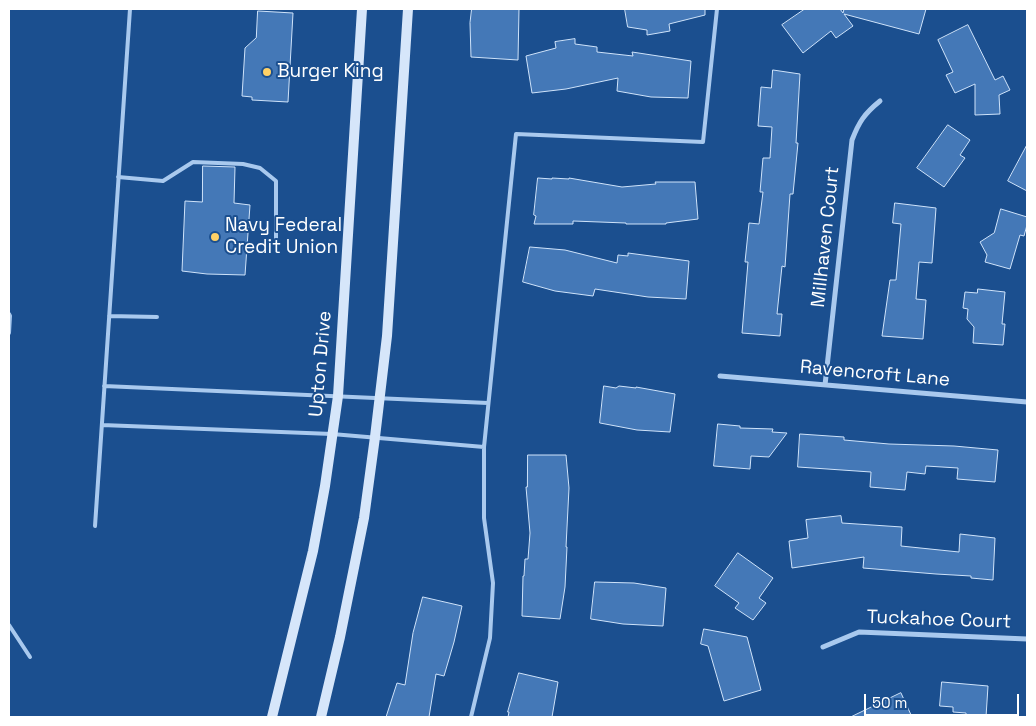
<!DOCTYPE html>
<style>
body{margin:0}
#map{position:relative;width:1036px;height:726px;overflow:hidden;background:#1b4f8f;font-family:"Space Grotesk",sans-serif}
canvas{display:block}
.frame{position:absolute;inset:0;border:10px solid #fff;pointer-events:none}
.scale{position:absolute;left:864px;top:694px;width:155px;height:22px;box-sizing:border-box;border:2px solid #fff;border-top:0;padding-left:6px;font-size:15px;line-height:18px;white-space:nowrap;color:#fff;-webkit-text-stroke:4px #1b4f8f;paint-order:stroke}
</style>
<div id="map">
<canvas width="1036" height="726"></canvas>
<div class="frame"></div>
<div class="scale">50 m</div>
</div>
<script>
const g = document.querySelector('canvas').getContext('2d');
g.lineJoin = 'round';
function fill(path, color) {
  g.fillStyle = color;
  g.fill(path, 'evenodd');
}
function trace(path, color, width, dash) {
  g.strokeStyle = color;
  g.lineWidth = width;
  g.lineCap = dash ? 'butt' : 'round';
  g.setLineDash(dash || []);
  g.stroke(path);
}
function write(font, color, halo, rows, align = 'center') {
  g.font = font + ' "Space Grotesk",sans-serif';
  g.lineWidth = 4;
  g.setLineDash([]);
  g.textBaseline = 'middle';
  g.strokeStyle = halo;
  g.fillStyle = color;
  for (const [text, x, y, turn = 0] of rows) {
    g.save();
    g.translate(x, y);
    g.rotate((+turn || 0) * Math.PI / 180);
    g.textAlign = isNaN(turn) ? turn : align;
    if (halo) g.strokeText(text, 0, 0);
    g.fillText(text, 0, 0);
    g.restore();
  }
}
const building = new Path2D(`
 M 472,9 L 519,9 L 518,60 L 471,57 L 470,23 Z
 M 625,9 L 705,9 L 705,15 L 669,24 L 670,31 L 647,35 L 647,30 L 628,27 Z
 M 805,9 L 840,9 L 843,13 L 844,9 L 926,9 L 919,34 L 844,14 L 853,26 L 836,38 L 831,31 L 803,53 L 782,25 Z
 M 258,11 L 293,13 L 288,102 L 252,100 L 252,97 L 242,96 L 245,48 L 256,38 Z
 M 968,25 L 995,80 L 1003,76 L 1010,90 L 999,95 L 1000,114 L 975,115 L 975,84 L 955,93 L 946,75 L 953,72 L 938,40 Z
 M 575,39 L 575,44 L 597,47 L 597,52 L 633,56 L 632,52 L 691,61 L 688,98 L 651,97 L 617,91 L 618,78 L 566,89 L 532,93 L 526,56 L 556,48 L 555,42 Z
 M 773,70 L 800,74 L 796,143 L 798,143 L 793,194 L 790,194 L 785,267 L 782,266 L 777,314 L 782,314 L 780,336 L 742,333 L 748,262 L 745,262 L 749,223 L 759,224 L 763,192 L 760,192 L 763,158 L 770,158 L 772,127 L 758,126 L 761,87 L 771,88 Z
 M 948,125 L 970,140 L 960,155 L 965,158 L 944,187 L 917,168 Z
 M 1027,145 L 1027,191 L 1008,181 Z
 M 203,166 L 235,167 L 234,203 L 250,205 L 245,275 L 207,274 L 182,271 L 185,201 L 202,202 Z
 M 538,178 L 552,179 L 552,178 L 569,179 L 569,178 L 622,187 L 656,184 L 655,182 L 695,182 L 698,219 L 666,223 L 666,224 L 626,224 L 626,223 L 573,221 L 573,224 L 534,224 L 536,216 L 534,215 Z
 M 895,203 L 936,208 L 932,263 L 919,262 L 916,299 L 926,300 L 923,339 L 882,336 L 890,280 L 896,280 L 901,224 L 893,223 Z
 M 1001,209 L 1027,217 L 1027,225 L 1024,236 L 1020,235 L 1010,269 L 985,262 L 987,255 L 980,242 L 994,233 Z
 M 530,247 L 565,250 L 617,263 L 618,255 L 628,256 L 628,253 L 689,261 L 686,299 L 648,297 L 595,289 L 593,296 L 555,291 L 523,282 Z
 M 978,289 L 1005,292 L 1002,324 L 1005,324 L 1003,345 L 973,343 L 974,327 L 967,319 L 968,309 L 963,308 L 965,292 L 977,293 Z
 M 604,386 L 616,388 L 619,386 L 636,388 L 636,387 L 675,394 L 670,432 L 637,430 L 600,423 Z
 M 718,424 L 740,426 L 740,428 L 773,429 L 772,432 L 787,433 L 769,457 L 751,456 L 750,469 L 714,466 Z
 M 800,434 L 844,437 L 844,440 L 889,444 L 954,446 L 998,450 L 995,482 L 957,479 L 958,468 L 926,466 L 925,474 L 907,472 L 905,490 L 870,487 L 871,472 L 798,467 Z
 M 528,455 L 566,455 L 569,488 L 566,547 L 567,547 L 565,587 L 560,619 L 522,616 L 523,576 L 524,576 L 525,559 L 528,559 L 530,533 L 526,487 L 527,487 Z
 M 841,516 L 842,523 L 902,527 L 901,546 L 959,552 L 960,534 L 995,538 L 993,580 L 971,578 L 971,576 L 936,574 L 863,568 L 864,557 L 792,568 L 789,541 L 808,538 L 806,520 Z
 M 738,553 L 773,578 L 759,598 L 766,603 L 753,620 L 735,608 L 739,603 L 715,586 Z
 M 595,582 L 634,583 L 666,588 L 663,626 L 623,624 L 591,619 Z
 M 423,597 L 462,606 L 454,642 L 444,676 L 436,674 L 429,717 L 386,717 L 397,683 L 405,685 L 413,633 Z
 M 704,629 L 747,637 L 761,690 L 724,701 L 708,646 L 701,644 Z
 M 519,673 L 558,682 L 552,717 L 508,717 L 509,712 L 508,712 Z
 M 942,682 L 988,686 L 986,717 L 966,717 L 966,713 L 953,712 L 953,707 L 940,706 Z
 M 901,693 L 912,717 L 851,717 Z`);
fill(building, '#4478b7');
trace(building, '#cfe3fa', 1);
trace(new Path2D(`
 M 118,177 L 163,181 L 193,162 L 243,164 L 260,168 L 276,181 L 276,244
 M 9,314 L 10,316 L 9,333
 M 109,316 L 157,317
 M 104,386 L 488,403
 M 102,425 L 332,434 L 484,447
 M 95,526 L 130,9
 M 9,625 L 30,657
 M 471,717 L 490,638 L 493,583 L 484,518 L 484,447 L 516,134 L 703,142 L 717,9`), '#a9c9ee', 4);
trace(new Path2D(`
 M 720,376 L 1027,402
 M 825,385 L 852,140 C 859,122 864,114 880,101
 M 823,647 L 859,632 L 1027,639`), '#a9c9ee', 5);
trace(new Path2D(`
 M 272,717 L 313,551 L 325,486 L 338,396 L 362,9
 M 321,717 L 340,637 L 364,518 L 375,437 L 387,336 L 408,9`), '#d6e6fa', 10);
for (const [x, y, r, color] of [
 [267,72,5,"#ffd166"],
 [215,237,5,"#ffd166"]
]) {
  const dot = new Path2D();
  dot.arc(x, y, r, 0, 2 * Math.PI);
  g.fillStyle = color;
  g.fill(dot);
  trace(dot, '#1b4f8f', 2);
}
write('19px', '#fff', '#1b4f8f', [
 ["Burger King",277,72],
 ["Navy Federal",225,226],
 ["Credit Union",225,248]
], 'left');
write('19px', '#fff', '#1b4f8f', [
 ["Millhaven Court",826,237,-84],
 ["Upton Drive",321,364,-85],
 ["Ravencroft Lane",875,374,5],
 ["Tuckahoe Court",939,620,2]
]);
</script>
